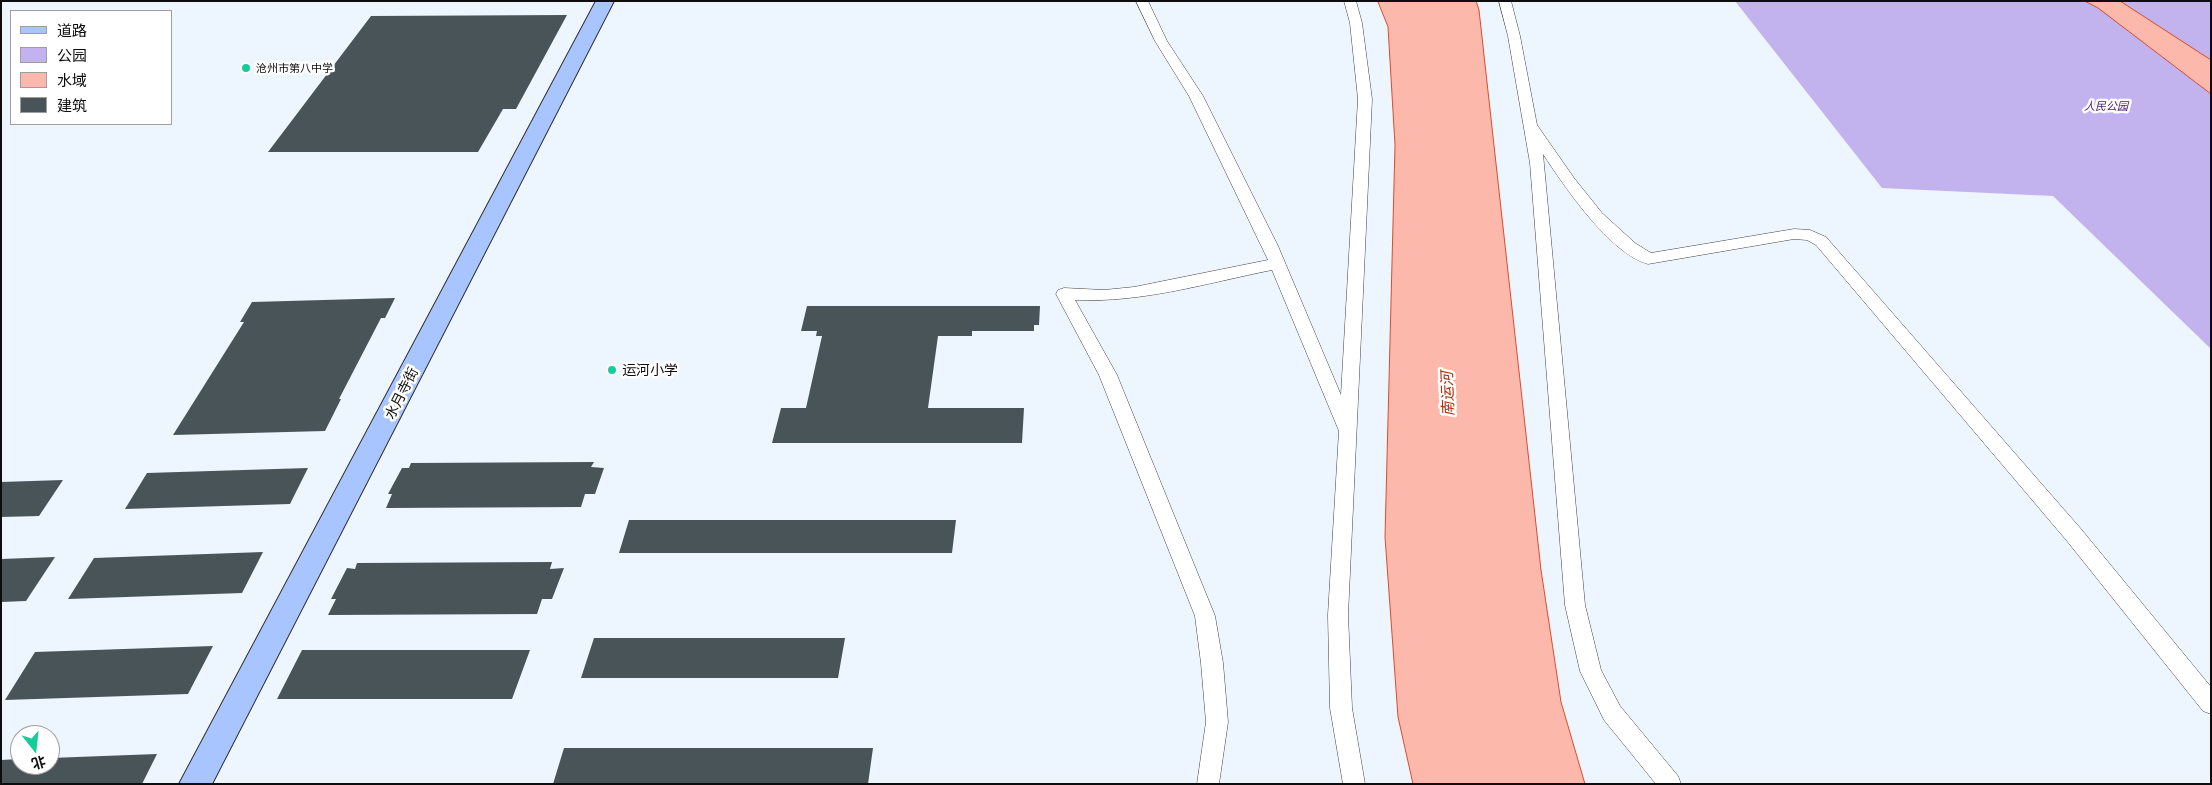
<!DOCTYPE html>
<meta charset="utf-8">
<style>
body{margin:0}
#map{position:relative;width:2212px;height:785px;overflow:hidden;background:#edf5ff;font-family:Georgia,"Noto Sans SC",serif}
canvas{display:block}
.frame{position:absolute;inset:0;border:2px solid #0d0d0d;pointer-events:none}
.legend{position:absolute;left:10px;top:10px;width:162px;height:115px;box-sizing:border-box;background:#fff;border:1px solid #9e9e9e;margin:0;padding:6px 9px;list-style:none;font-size:15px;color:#0d0d0d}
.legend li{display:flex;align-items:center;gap:10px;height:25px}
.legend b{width:25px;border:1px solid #9e9e9e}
.north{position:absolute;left:10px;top:725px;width:50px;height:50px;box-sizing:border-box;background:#fff;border:1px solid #9e9e9e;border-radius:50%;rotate:164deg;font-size:14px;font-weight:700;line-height:20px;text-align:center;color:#0d0d0d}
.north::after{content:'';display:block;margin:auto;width:18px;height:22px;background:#16cc9b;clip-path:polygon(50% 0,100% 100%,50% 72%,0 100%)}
</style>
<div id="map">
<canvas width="2212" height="785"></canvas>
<div class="frame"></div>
<ul class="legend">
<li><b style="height:6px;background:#a8c5ff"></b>道路</li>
<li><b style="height:14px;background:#c2b2ee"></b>公园</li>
<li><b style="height:14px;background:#fdb8ac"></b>水域</li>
<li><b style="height:14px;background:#485457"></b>建筑</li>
</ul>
<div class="north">北</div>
</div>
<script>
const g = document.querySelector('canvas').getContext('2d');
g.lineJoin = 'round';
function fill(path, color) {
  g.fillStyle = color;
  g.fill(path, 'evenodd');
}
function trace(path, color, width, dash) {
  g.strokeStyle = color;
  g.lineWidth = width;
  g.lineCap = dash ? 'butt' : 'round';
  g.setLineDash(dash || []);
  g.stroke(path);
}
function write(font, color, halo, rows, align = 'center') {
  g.font = font + ' Georgia,"Noto Sans SC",serif';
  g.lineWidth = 5;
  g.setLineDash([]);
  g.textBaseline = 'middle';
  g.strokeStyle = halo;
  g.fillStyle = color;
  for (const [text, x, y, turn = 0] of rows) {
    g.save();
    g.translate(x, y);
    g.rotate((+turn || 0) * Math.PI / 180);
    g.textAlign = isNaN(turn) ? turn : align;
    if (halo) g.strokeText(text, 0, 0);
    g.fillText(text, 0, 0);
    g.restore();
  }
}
fill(new Path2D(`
 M 1735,1 L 2211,1 L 2211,349 L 2053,196 L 1882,188 Z`), '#c2b2ee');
const water = new Path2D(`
 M 1378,1 L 1476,1 L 1479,10 L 1541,570 L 1561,702 L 1585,784 L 1413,784 L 1398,717 L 1385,537 L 1395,145 L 1388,27 Z
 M 2085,1 L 2120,1 L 2211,60 L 2211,94 L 2098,8 Z`);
fill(water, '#fdb8ac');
trace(water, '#db4b2b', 1);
fill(new Path2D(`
 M 567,15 L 516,109 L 503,109 L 478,152 L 268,152 L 371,16 Z
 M 395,298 L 385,318 L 381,318 L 339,399 L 341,399 L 325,431 L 173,435 L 244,322 L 240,322 L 252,302 Z
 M 807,306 L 1040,306 L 1039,325 L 1034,325 L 1034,331 L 972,331 L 972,336 L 938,336 L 928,408 L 1024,408 L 1022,443 L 772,443 L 781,408 L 806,408 L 822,336 L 816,336 L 817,331 L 801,331 Z
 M 594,462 L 591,467 L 604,468 L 595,494 L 585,494 L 581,507 L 386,508 L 392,494 L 388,494 L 402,468 L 409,468 L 411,463 Z
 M 308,468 L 290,504 L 125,509 L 147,473 Z
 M 63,480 L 39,516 L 1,517 L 1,482 Z
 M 629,520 L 956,520 L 952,553 L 619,553 Z
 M 263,552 L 242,593 L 68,599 L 94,558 Z
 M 55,557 L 26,601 L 1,602 L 1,559 Z
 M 552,562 L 550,569 L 564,568 L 552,599 L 542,599 L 537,614 L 328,615 L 336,599 L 331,599 L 347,568 L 355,569 L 357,563 Z
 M 594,638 L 845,638 L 838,678 L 581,678 Z
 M 213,646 L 188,694 L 5,700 L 35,652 Z
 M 302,650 L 530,650 L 512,699 L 277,699 Z
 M 564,748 L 873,748 L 868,784 L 553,784 Z
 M 157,754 L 142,784 L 1,784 L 1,760 L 20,759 L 20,765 L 50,765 L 50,758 Z`), '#485457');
const street = new Path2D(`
 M 1136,1 L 1148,1 L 1167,41 L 1203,96 L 1278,246 L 1341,395 L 1358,99 L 1350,23 L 1344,1 L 1356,1 L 1362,23 L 1372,99 L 1348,615 L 1352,708 L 1365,784 L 1343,784 L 1330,708 L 1328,615 L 1339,431 L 1272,270 C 1207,283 1142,303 1075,300 L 1117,375 L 1215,616 L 1223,663 L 1228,722 L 1219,784 L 1197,784 L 1206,722 L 1201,663 L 1195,616 L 1099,375 L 1056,294 L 1058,290 L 1064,288 L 1104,290 L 1134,287 L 1268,260 L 1189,96 L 1155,41 Z
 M 1499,1 L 1511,1 L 1520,36 L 1537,125 L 1574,178 L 1602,213 L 1635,243 L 1651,253 L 1794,229 L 1810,230 L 1826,237 L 2081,529 L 2211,687 L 2211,714 L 2203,711 L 2067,541 L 1816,245 L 1807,240 L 1794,239 L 1648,264 C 1610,254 1564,186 1543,154 L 1585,605 L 1601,670 L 1620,706 L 1678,776 L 1681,784 L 1656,784 L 1604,720 L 1580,671 L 1565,605 L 1530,163 L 1508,36 Z`);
const secondary = new Path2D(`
 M 596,1 L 614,1 L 212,784 L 179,784 Z`);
trace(street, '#404040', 1);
trace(secondary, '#2f2f2f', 2);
fill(street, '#fff');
fill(secondary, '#a8c5ff');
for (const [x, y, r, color] of [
 [246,68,5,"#16cc9b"],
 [612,370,5,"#16cc9b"]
]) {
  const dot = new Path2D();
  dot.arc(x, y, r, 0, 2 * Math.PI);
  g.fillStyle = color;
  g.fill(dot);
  trace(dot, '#fff', 2);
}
write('11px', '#0d0d0d', '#fff', [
 ["沧州市第八中学",256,68]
], 'left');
write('italic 11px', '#47176c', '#fff', [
 ["人民公园",2106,106]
]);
write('14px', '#0d0d0d', '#fff', [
 ["运河小学",622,370]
], 'left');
write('14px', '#0d0d0d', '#fff', [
 ["水月寺街",401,393,-63]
]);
write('italic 15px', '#ac2d09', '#fff', [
 ["南运河",1447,394,-92]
]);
</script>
